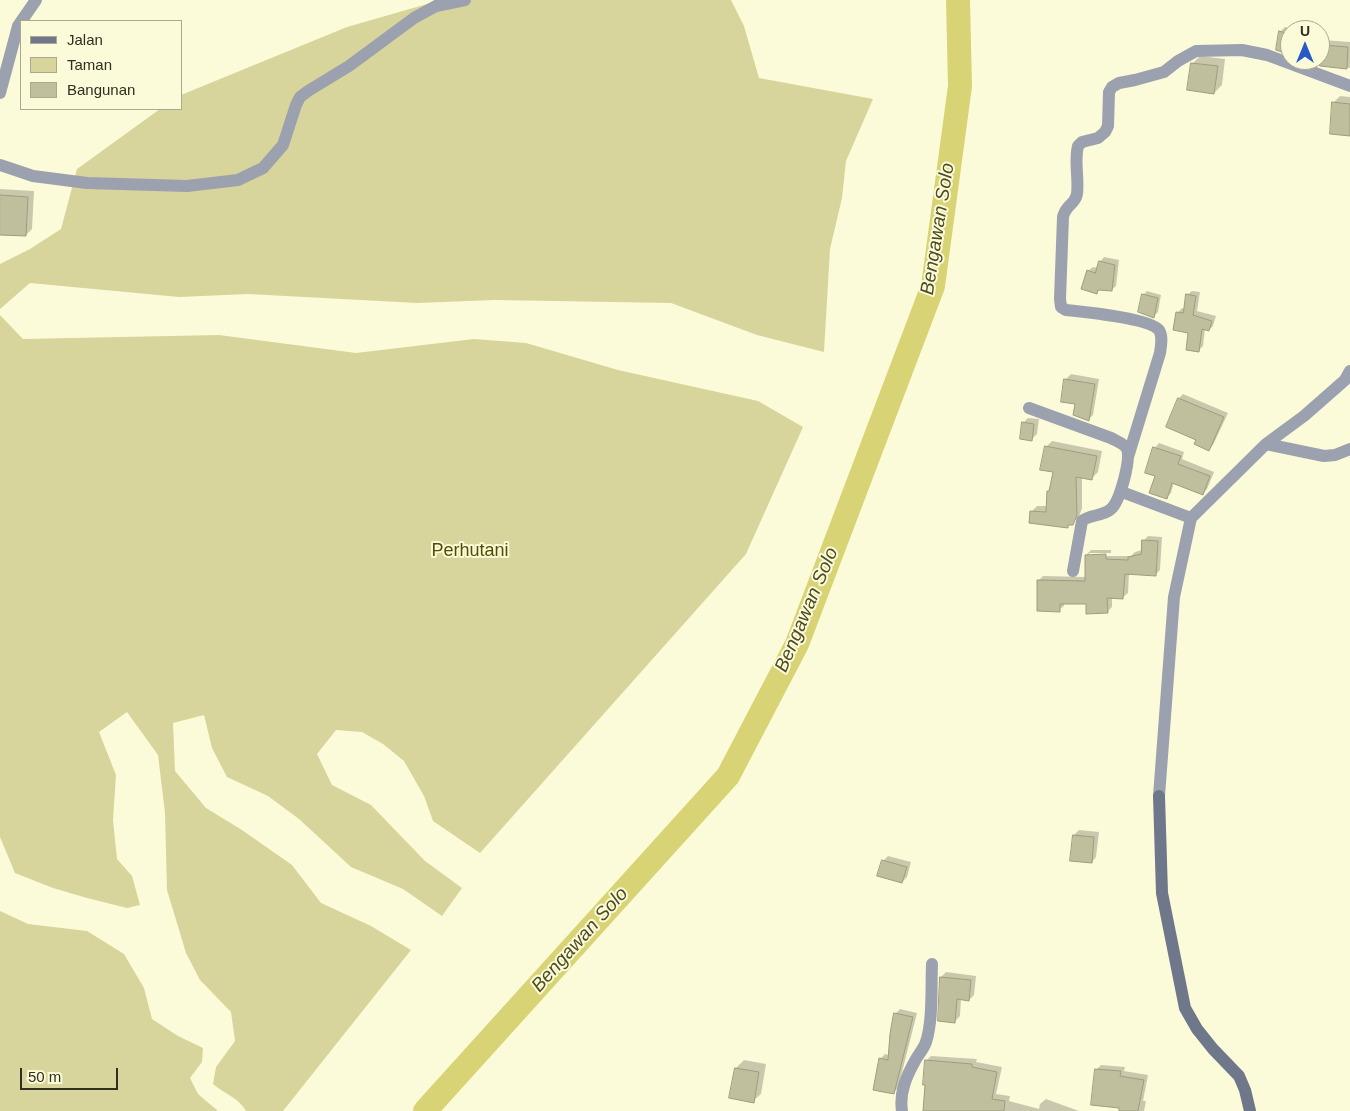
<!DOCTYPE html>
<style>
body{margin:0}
#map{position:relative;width:1350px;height:1111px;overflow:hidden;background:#fcfbd9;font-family:Arial,sans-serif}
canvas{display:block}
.legend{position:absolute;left:20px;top:20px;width:162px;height:90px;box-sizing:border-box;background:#fcfbd9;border:1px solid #aaa990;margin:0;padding:6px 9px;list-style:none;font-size:15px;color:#2f2f22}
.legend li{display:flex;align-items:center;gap:10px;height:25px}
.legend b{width:25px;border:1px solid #aaa990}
.north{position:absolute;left:1280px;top:20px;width:50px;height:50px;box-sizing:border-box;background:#fcfbd9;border:1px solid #aaa990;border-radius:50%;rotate:0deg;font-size:14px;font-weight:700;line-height:20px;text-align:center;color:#2f2f22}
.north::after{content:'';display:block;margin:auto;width:18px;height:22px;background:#2859c7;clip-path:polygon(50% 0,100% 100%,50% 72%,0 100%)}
.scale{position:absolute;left:20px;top:1068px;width:98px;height:22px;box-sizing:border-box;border:2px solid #2f2f22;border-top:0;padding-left:6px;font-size:15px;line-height:18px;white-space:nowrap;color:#2f2f22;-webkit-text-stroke:4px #fcfbd9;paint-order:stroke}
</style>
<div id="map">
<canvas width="1350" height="1111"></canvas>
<ul class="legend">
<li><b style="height:6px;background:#6e788a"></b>Jalan</li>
<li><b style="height:14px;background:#d7d59b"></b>Taman</li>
<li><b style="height:14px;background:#bfbf9e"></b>Bangunan</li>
</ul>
<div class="north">U</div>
<div class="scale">50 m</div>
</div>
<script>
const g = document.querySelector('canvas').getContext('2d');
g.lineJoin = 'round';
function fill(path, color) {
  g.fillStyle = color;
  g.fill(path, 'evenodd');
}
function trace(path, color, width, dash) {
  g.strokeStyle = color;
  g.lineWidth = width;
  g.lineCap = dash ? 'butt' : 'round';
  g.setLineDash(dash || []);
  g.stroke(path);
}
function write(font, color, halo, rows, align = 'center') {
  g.font = font + ' Arial,sans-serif';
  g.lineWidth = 4;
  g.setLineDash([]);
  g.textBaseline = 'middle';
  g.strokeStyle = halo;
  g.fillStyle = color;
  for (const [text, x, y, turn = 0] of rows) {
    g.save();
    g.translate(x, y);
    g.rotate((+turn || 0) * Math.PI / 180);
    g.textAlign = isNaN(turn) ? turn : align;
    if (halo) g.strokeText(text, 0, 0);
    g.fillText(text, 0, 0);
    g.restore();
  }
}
fill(new Path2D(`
 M 441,0 L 731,0 L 744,26 L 759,78 L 873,99 L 846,161 L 842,198 L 830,249 L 824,352 L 757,335 L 671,303 L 495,300 L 417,303 L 248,294 L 179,297 L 30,283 L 0,309 L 0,264 L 30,249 L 61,229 L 77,169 L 160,109 L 181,109 L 181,95 L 347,27 Z
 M 0,315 L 23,339 L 219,335 L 356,353 L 474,339 L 526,343 L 618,370 L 758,401 L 803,427 L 746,554 L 480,853 L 433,821 L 424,796 L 404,761 L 383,744 L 362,732 L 336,730 L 317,754 L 332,785 L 371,805 L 425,861 L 462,888 L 442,916 L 403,889 L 351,867 L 299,819 L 268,796 L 227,777 L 212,748 L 204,715 L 173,723 L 175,771 L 206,808 L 242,830 L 292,865 L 321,903 L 371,926 L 411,950 L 283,1111 L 246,1111 C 238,1097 226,1095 213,1084 L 216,1067 L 235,1041 L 231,1012 L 200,980 L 186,953 L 167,890 L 165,813 L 158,755 L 127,712 L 99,732 L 116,775 L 113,820 L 117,859 L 132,876 L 140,905 L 127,908 L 87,898 L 53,888 L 15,873 L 0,837 Z
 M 0,911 L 28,924 L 87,931 L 124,954 L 144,988 L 152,1019 L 178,1036 L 203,1048 L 202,1062 L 190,1078 L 198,1094 L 218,1111 L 0,1111 Z`), '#d7d59b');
fill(new Path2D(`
 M 1285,27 L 1299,30 L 1290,30 L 1290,54 L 1280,32 Z
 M 1320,34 L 1324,35 L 1323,40 L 1350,42 L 1350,68 L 1322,65 L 1321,62 L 1311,60 L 1320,60 Z
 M 1200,56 L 1225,59 L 1222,85 L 1214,93 L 1192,64 Z
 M 1340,96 L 1350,97 L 1350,135 L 1333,103 Z
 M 0,189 L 34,191 L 32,229 L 26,235 L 0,234 Z
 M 1104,257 L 1119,260 L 1116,286 L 1111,290 L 1100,289 L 1097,292 L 1088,271 L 1093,267 L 1098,268 L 1100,262 Z
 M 1147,291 L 1161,295 L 1158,312 L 1154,316 L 1143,295 Z
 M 1192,291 L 1200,292 L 1197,311 L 1216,316 L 1213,326 L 1209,330 L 1205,329 L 1203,346 L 1199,350 L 1177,313 L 1182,308 L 1185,309 L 1187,295 Z
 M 1071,374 L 1099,379 L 1093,415 L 1088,420 L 1076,403 L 1066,379 Z
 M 1183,394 L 1228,413 L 1213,445 L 1209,449 L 1198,439 L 1167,427 L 1179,398 Z
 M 1028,418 L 1039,419 L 1037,434 L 1032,439 L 1024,422 Z
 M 1052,441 L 1102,451 L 1098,472 L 1092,478 L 1082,477 L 1082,508 L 1079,517 L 1067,526 L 1031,512 L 1037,506 L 1047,506 L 1048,491 L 1051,488 L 1054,471 L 1046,447 Z
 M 1159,443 L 1184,452 L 1182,459 L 1214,472 L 1207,489 L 1203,493 L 1174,482 L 1171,493 L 1166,498 L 1155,448 Z
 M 1148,536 L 1162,537 L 1160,570 L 1156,574 L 1129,573 L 1128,593 L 1123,597 L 1112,597 L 1112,607 L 1107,612 L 1087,603 L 1064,603 L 1064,606 L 1059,610 L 1038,581 L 1043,576 L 1086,577 L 1086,555 L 1091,550 L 1111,550 L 1111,553 L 1089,553 L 1089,556 L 1131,556 L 1135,552 L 1142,550 L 1143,541 Z
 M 1079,830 L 1099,832 L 1096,857 L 1092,862 L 1074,835 Z
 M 888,856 L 911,862 L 907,877 L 902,882 L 883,861 Z
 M 946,972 L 976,976 L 974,995 L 969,1000 L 961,999 L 960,1016 L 955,1021 L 941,977 Z
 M 900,1009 L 917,1013 L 898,1088 L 894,1092 L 880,1059 L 885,1054 L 889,1055 L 895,1014 Z
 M 931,1056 L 977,1059 L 976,1062 L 1002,1067 L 996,1094 L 1010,1096 L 1009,1101 L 1039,1109 L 1040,1104 L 1046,1099 L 1079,1111 L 924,1111 L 926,1061 Z
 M 744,1060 L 766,1064 L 761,1094 L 753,1101 L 731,1097 L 736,1068 Z
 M 1101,1065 L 1125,1067 L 1124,1071 L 1148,1075 L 1143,1101 L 1146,1101 L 1144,1111 L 1120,1111 L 1120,1107 L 1096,1070 Z`), '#0003');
trace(new Path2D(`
 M 425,1111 L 728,776 L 797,644 L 933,286 L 960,86 L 958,0`), '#d8d475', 24);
const building = new Path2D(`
 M 1279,31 L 1290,34 L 1290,55 L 1276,50 Z
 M 1322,45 L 1348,47 L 1347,69 L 1320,66 Z
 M 1191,63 L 1218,66 L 1214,94 L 1187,90 Z
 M 1332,102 L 1350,104 L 1350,136 L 1330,134 Z
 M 0,195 L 28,197 L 26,236 L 0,235 Z
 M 1099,261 L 1115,265 L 1112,291 L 1098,290 L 1097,294 L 1081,289 L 1087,270 L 1095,273 Z
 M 1142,294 L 1158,298 L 1154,318 L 1138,312 Z
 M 1186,294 L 1196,296 L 1193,315 L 1212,321 L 1209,331 L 1202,329 L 1199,352 L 1186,350 L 1188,333 L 1173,330 L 1176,312 L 1183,313 Z
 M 1064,379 L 1095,384 L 1089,421 L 1073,415 L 1075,404 L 1061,402 Z
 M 1178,398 L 1224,417 L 1209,451 L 1194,444 L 1196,440 L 1166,427 Z
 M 1022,422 L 1034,424 L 1032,441 L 1020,439 Z
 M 1045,446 L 1097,456 L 1092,480 L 1076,477 L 1077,515 L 1073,525 L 1068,525 L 1068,528 L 1029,523 L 1030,511 L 1046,512 L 1047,491 L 1049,491 L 1053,472 L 1040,470 Z
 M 1153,447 L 1181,456 L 1178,464 L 1210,476 L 1203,495 L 1172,483 L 1167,499 L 1149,493 L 1155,476 L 1145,473 Z
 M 1142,540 L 1158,541 L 1156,576 L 1125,574 L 1123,599 L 1107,598 L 1108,613 L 1086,614 L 1086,604 L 1060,604 L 1060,612 L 1037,611 L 1037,580 L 1085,581 L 1085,555 L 1106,554 L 1106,559 L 1128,560 L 1128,557 L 1141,554 Z
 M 1073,835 L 1094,837 L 1092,863 L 1070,861 Z
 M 882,860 L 907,867 L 902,883 L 877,876 Z
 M 940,977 L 971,980 L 969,1001 L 957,999 L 955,1023 L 938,1021 Z
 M 894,1013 L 913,1017 L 894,1094 L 873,1090 L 879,1058 L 888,1060 L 890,1034 Z
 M 925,1060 L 972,1064 L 972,1067 L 997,1072 L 992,1099 L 1005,1101 L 1004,1111 L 923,1111 L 925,1085 L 923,1085 Z
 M 735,1068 L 759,1072 L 754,1103 L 729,1098 Z
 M 1095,1069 L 1121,1071 L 1120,1076 L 1144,1080 L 1138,1111 L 1119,1111 L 1119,1108 L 1091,1105 Z`);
fill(building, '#bfbf9e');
trace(building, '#9d9c7d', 1);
trace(new Path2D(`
 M 0,93 L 18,26 L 36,0
 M 0,165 L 33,176 L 87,183 L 187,186 L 238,180 L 263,168 L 283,145 L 296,105 L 300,97 L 308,91 L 349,66 L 414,18 L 436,6 L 465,0
 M 1029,408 L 1111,438 C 1116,441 1124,443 1127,449 C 1131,460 1120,501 1111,509 C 1102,517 1090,514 1082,521 L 1073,571
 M 1266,444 L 1324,456 L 1335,455 L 1350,449
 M 1128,457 L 1160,353 C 1161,346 1163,336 1159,330 C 1149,318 1084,312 1066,310 L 1061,307 L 1060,299 L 1063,217 C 1066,204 1075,205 1077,194 C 1079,178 1074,161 1078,146 L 1082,142 L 1098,138 L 1105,132 L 1108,126 L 1109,92 L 1112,87 L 1119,83 L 1135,80 L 1164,72 L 1178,61 L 1196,51 L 1242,50 L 1267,55 L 1350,86
 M 1122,492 L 1191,518
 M 1159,796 L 1174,597 L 1191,518 L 1266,444 L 1304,416 L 1345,380 L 1350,371
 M 902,1111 C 899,1092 907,1075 916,1059 C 919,1054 924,1048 926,1042 C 933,1021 931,987 932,964`), '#9ba1ae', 12);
trace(new Path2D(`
 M 1159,796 L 1162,893 L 1185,1008 L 1197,1029 L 1213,1049 L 1239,1076 L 1245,1090 L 1250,1111`), '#6e788a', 12);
write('18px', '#524e00', '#fcfbd9', [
 ["Perhutani",470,551]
]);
write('italic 19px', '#4d4b23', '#fcfbd9', [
 ["Bengawan Solo",938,229,-81],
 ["Bengawan Solo",807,610,-67],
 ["Bengawan Solo",580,940,-48]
]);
</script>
